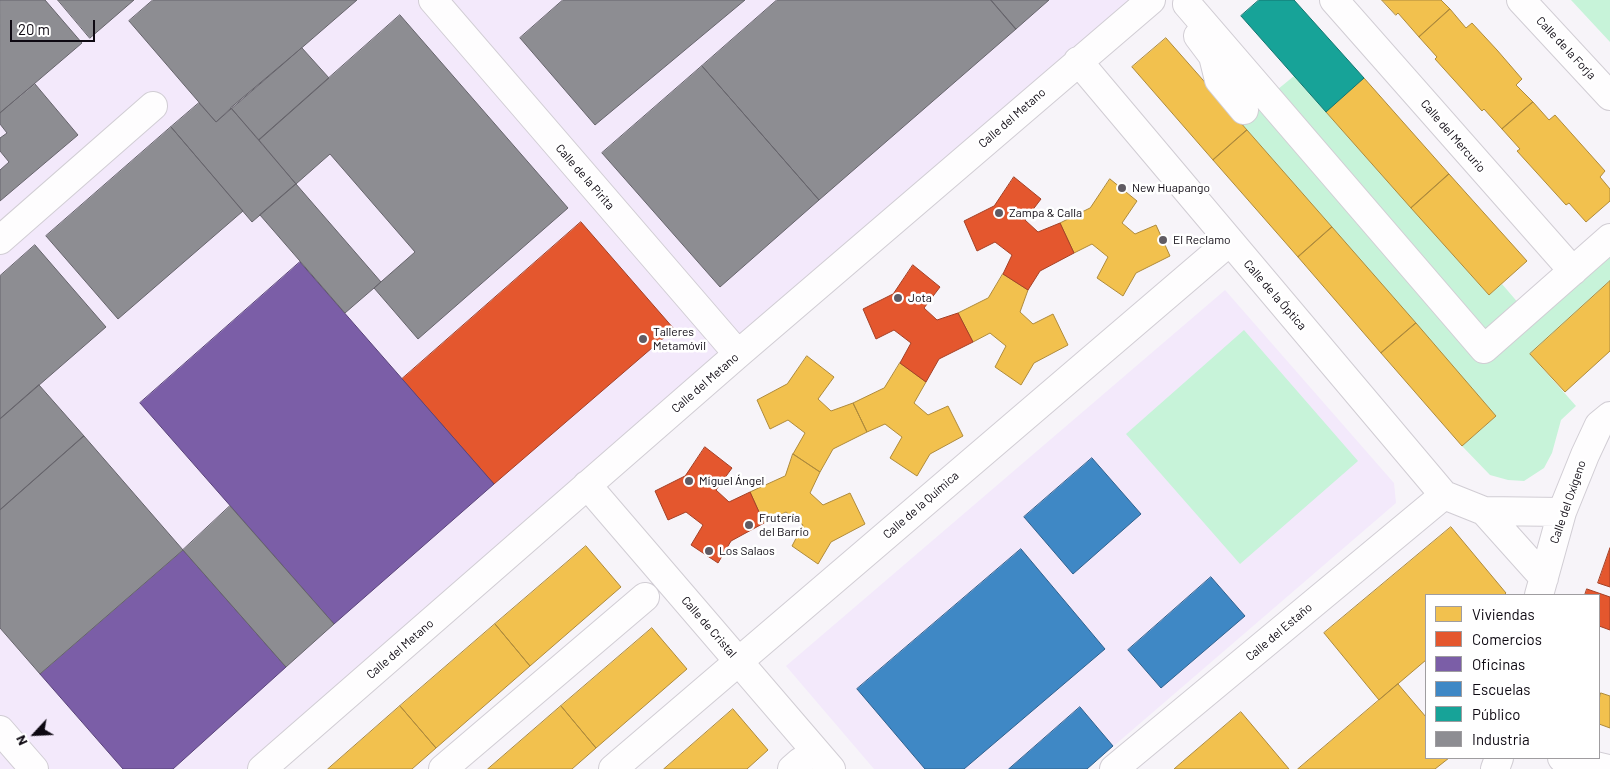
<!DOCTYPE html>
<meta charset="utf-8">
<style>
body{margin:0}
#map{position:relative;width:1610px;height:769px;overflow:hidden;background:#f7f4f9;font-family:Barlow,sans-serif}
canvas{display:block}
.legend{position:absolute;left:1425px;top:594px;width:175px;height:165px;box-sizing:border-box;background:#fff;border:1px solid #9f9da0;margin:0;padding:6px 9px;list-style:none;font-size:15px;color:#0e0912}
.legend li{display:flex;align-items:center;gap:10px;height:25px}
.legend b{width:25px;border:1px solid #9f9da0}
.north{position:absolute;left:10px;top:709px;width:50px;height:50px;-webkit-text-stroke:4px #fff;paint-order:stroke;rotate:245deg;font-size:14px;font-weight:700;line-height:20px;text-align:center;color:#0e0912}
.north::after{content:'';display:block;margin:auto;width:18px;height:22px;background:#0e0912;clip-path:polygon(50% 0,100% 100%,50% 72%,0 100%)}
.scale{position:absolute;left:10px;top:20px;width:85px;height:22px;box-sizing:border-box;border:2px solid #0e0912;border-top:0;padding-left:6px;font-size:15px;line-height:18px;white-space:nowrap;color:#0e0912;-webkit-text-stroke:4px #fff;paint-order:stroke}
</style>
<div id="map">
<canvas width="1610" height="769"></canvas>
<ul class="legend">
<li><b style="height:14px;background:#f2c14e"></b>Viviendas</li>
<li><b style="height:14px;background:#e4572e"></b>Comercios</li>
<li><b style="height:14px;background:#7b5ea7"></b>Oficinas</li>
<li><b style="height:14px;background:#3f88c5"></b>Escuelas</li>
<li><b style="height:14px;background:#17a398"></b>Público</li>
<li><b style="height:14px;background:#8d8d92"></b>Industria</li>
</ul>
<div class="north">N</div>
<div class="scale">20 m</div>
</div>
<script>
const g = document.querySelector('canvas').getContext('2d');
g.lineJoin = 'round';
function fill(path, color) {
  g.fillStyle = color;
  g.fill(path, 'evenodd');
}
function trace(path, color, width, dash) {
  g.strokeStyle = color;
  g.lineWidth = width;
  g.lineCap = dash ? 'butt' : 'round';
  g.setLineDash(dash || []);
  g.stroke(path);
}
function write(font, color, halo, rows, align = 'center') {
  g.font = font + ' Barlow,sans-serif';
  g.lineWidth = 5;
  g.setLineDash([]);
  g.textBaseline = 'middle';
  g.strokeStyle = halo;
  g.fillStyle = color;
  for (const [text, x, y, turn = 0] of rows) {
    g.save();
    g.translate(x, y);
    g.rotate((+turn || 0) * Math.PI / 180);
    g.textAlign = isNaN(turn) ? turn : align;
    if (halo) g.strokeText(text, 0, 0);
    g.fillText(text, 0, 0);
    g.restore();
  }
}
fill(new Path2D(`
 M 0,0 L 1151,0 L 262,769 L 0,769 Z
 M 1225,290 L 1394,483 L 1396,503 L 1087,769 L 874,769 L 786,666 Z`), '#f3e9fb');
fill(new Path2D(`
 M 1571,0 L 1610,0 L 1610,42 Z
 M 1294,76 L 1489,295 L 1502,284 L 1526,312 L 1610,252 L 1610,281 L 1530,354 L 1576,406 L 1561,420 L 1552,453 L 1544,468 L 1524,481 L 1508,480 L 1490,475 L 1462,446 L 1496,416 L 1239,121 Z
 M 1244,330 L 1358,461 L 1240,564 L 1126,434 Z`), '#c7f3d9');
const homes = new Path2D(`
 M 1382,0 L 1441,0 L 1450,9 L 1419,37 L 1398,13 L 1396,15 Z
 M 1450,9 L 1466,28 L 1472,23 L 1497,50 L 1522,79 L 1516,85 L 1533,102 L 1502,129 L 1484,109 L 1482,111 L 1435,59 L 1437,57 L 1419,37 Z
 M 1166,38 L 1247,130 L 1213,160 L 1132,67 Z
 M 1364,78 L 1449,174 L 1411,208 L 1326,112 Z
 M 1533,102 L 1549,120 L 1555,115 L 1605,171 L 1600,177 L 1610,189 L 1610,201 L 1586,222 L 1569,203 L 1566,205 L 1517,151 L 1520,149 L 1502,129 Z
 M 1247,130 L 1332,227 L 1298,257 L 1213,160 Z
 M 1449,174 L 1527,261 L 1489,295 L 1411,208 Z
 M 1110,179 L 1137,201 L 1122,223 L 1135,234 L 1156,225 L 1170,256 L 1136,273 L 1123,296 L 1097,278 L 1108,257 L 1092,244 L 1074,253 L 1060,223 L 1090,208 Z
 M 1332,227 L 1416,323 L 1381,353 L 1298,257 Z
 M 1003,274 L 1028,290 L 1020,312 L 1033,324 L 1053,314 L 1068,345 L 1034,363 L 1021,385 L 995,367 L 1006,346 L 990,333 L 973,342 L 958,313 L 988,298 Z
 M 1610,281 L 1610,351 L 1565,392 L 1530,354 Z
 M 1416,323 L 1496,416 L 1462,446 L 1381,353 Z
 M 807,356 L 834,377 L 818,399 L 831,411 L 853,403 L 867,432 L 833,449 L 820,472 L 793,454 L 805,433 L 788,420 L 770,429 L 757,400 L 787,384 Z
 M 900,363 L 926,382 L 914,403 L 928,415 L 948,406 L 963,436 L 930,454 L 917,476 L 890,458 L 902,437 L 885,424 L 867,432 L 853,403 L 884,388 Z
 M 793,454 L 820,472 L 810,493 L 823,505 L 850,493 L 865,524 L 831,542 L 818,564 L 792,546 L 803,525 L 786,512 L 764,523 L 750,492 L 785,476 Z
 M 1451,527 L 1506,593 L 1504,595 L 1426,595 L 1426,660 L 1379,700 L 1324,633 Z
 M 586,546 L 621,587 L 530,666 L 495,624 Z
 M 495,624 L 530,666 L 436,748 L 400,706 Z
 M 652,628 L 687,669 L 596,748 L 561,706 Z
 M 1398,684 L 1426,717 L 1426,758 L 1449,758 L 1435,769 L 1298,769 Z
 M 1601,693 L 1610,696 L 1610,728 L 1599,724 L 1599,700 Z
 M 400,706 L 436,748 L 412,769 L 328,769 Z
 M 561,706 L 596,748 L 572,769 L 488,769 Z
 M 733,709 L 768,750 L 747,769 L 664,769 Z
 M 1241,712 L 1289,769 L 1174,769 L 1182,762 Z`);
fill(homes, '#f2c14e');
trace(homes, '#ae8a3c', 1);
const shops = new Path2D(`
 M 1014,177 L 1041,199 L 1025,220 L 1038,232 L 1060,223 L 1074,253 L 1040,271 L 1028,290 L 1003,274 L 1012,255 L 995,242 L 977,251 L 964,221 L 994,206 Z
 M 581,222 L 674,329 L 494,484 L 402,379 Z
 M 913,265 L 940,287 L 924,308 L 937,320 L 958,313 L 973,342 L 939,359 L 926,382 L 900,363 L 911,343 L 894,330 L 876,339 L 863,309 L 893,294 Z
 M 705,447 L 732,468 L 716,490 L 729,502 L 750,492 L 764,523 L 731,541 L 718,563 L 691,545 L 703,525 L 686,512 L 668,520 L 655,491 L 685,476 Z
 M 1610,548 L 1610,587 L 1598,583 Z
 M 1587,589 L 1610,597 L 1610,630 L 1599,626 L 1599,595 L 1585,595 Z`);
fill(shops, '#e4572e');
trace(shops, '#a44026', 1);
const offices = new Path2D(`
 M 300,262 L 494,484 L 334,624 L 140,403 Z
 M 183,550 L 286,667 L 173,769 L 123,769 L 40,674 Z`);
fill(offices, '#7b5ea7');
trace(offices, '#5a447a', 1);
const schools = new Path2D(`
 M 1092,458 L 1141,514 L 1073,574 L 1024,517 Z
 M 1021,549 L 1105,649 L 964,769 L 925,769 L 857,689 Z
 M 1211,577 L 1245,616 L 1161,688 L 1128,650 Z
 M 1080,707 L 1113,746 L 1087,769 L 1009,769 Z`);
fill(schools, '#3f88c5');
trace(schools, '#30628f', 1);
const public = new Path2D(`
 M 1259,0 L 1294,0 L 1364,78 L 1326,112 L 1241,16 Z`);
fill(public, '#17a398');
trace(public, '#147570', 1);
const industry = new Path2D(`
 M 0,0 L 45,0 L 82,43 L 0,113 Z
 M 58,0 L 134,0 L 90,38 Z
 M 153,0 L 357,0 L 216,122 L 129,21 Z
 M 563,0 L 745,0 L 595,125 L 520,38 Z
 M 777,0 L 991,0 L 1016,29 L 819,200 L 702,66 Z
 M 991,0 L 1049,0 L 1016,29 Z
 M 400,15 L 568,208 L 418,339 L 374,288 L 415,252 L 330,154 L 296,184 L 259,140 Z
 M 302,48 L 329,78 L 259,140 L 231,108 Z
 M 702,66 L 819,200 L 720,287 L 602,153 Z
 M 35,84 L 78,135 L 0,201 L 0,170 L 9,162 L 0,151 L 0,138 L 7,133 L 0,124 L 0,113 Z
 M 199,103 L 216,122 L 231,108 L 296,184 L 252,222 L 171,127 Z
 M 171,127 L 243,211 L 118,319 L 46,236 Z
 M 296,184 L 381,282 L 345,313 L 260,215 Z
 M 35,245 L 106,327 L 0,419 L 0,276 Z
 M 39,385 L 84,436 L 0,510 L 0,419 Z
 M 84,436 L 183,550 L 40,674 L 0,628 L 0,510 Z
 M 230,506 L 334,624 L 286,667 L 183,550 Z`);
fill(industry, '#8d8d92');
trace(industry, '#67656c', 1);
const minor = new Path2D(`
 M 433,0 L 738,354
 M 1334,0 L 1573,271
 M 1521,0 L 1610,96
 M 1187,4 L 1484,349 L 1610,238
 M 1198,36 L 1213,56 L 1219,80 L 1244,110
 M 1078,61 L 1444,495 L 1484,511 L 1562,512
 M 0,240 L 153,106
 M 587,485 L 831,769
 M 1484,511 L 1544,578
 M 1539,595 L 1562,512 L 1585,455 L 1599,425 L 1610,416
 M 0,730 L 34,769
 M 1562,758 L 1608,769
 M 262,769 L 738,354 L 1151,0
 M 443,769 L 645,597
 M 613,769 L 1229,242
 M 792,769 L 800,762
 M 1114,769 L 1444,495
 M 1495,769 L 1499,758`);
trace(minor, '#d1cdd4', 30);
trace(minor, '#fefdfe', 28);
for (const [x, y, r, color] of [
 [1122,188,5,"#605b63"],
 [999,213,5,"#605b63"],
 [1163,240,5,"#605b63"],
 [898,298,5,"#605b63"],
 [643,339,5,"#605b63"],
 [689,481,5,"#605b63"],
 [749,525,5,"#605b63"],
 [709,551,5,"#605b63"]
]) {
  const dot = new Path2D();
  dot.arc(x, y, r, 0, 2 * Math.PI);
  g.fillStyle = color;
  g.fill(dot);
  trace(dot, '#fff', 2);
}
write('12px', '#0e0912', '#fff', [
 ["Calle de la Forja",1566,48,47],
 ["Calle del Metano",1012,118,-41],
 ["Calle del Mercurio",1453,136,49],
 ["Calle de la Pirita",585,177,49],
 ["Calle de la Óptica",1275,295,49],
 ["Calle del Metano",705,383,-41],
 ["Calle del Oxígeno",1568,502,-71],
 ["Calle de la Química",921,505,-41],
 ["Calle de Cristal",709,627,49],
 ["Calle del Estaño",1279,632,-40],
 ["Calle del Metano",400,649,-41]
]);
write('12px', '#0e0912', '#fff', [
 ["New Huapango",1132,188],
 ["Zampa & Calla",1009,213],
 ["El Reclamo",1173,240],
 ["Jota",908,298],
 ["Talleres",653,332],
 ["Metamóvil",653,346],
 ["Miguel Ángel",699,481],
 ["Frutería",759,518],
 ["del Barrio",759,532],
 ["Los Salaos",719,551]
], 'left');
</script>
